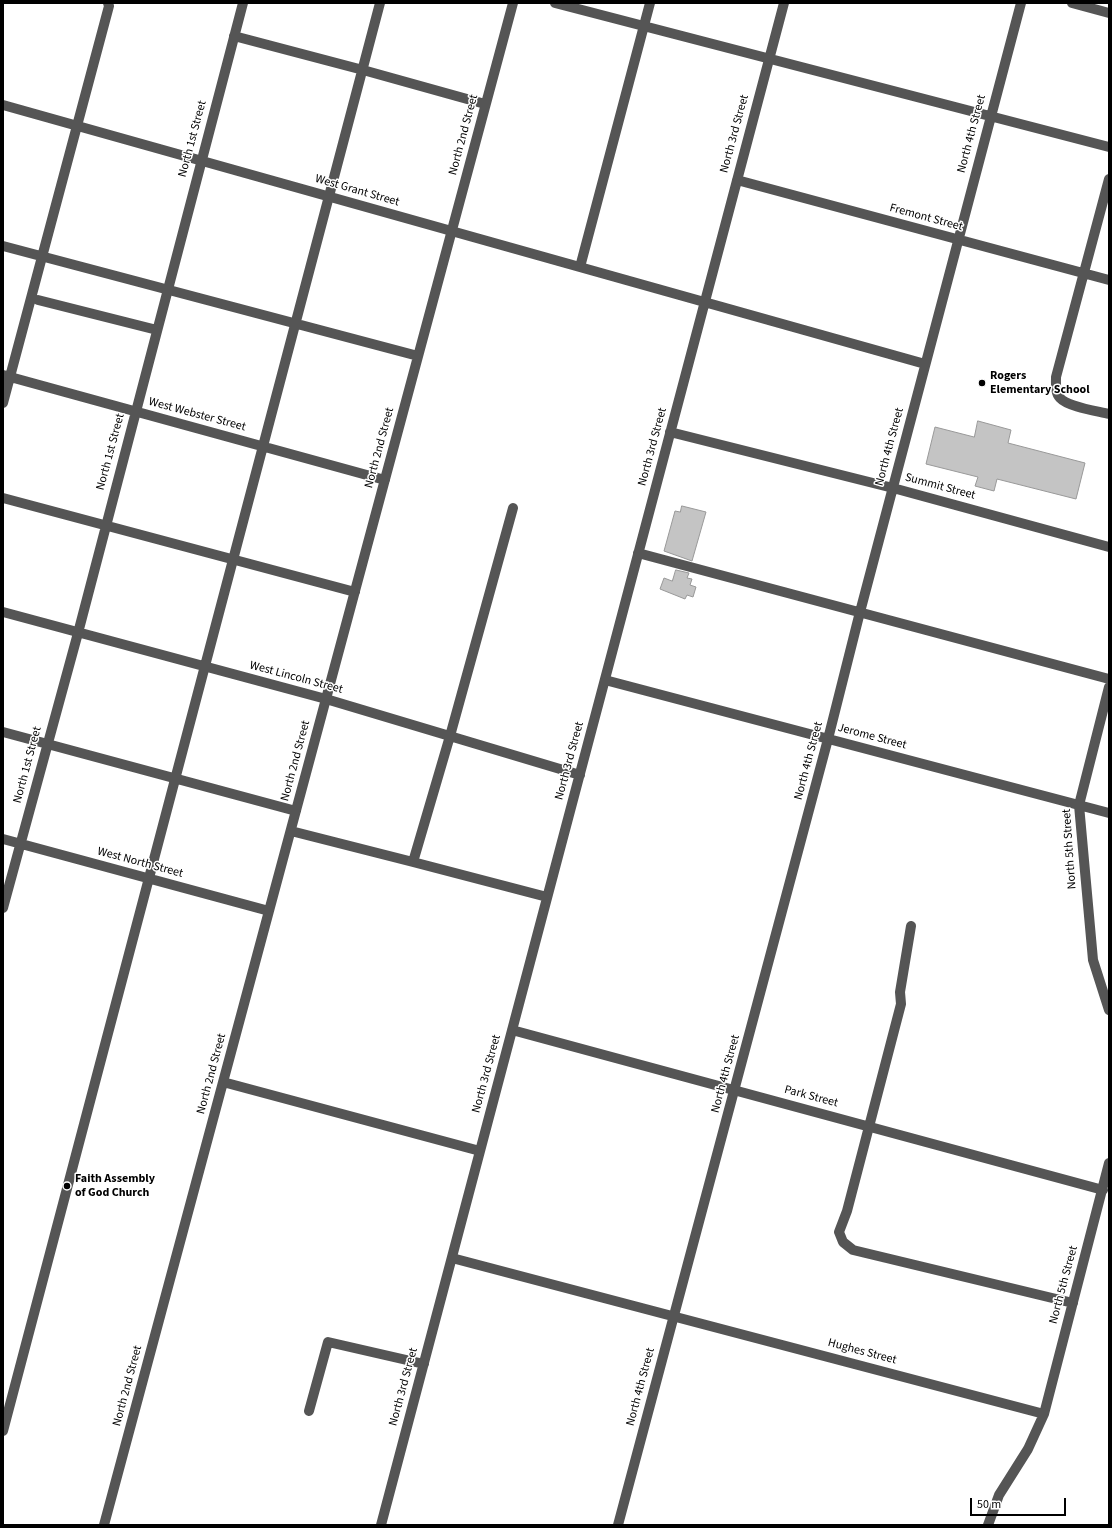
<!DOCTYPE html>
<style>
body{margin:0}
#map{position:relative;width:1112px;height:1528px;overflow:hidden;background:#fff;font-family:"Source Sans 3",sans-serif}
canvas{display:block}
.frame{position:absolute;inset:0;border:4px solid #000;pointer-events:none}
.scale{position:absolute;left:970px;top:1498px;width:96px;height:18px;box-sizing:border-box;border:2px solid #000;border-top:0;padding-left:5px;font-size:12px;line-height:14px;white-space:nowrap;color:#000;-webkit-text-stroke:3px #fff;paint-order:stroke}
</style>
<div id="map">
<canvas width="1112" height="1528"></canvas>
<div class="frame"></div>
<div class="scale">50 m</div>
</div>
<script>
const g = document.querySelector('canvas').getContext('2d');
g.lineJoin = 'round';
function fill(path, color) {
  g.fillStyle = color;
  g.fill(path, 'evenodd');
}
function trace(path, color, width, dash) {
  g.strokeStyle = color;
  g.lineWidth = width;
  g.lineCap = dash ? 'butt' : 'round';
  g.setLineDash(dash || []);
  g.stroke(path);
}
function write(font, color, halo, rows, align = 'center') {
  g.font = font + ' "Source Sans 3",sans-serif';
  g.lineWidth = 3;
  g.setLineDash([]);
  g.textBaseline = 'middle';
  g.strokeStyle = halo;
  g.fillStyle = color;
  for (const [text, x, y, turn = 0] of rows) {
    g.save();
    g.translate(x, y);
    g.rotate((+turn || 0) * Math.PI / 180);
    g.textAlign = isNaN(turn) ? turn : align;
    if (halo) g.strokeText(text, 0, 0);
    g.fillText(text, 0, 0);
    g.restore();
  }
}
const building = new Path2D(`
 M 978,421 L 1011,430 L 1008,443 L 1085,463 L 1076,499 L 997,479 L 994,491 L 975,486 L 978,477 L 926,464 L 935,427 L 974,437 Z
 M 682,506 L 706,512 L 692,561 L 664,551 L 675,511 L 680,512 Z
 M 676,570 L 689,573 L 687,578 L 692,579 L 690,585 L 696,587 L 693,597 L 687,595 L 685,599 L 660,589 L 664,578 L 672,581 Z`);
fill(building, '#c4c4c4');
trace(building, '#999', 1);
trace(new Path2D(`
 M 555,3 L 1109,147
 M 1072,3 L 1109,13
 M 234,36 L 363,70 L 485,104
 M 3,105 L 925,364
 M 1109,179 L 1056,377 C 1056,384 1055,393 1060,398 C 1068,407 1097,411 1109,414
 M 737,180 L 1109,280
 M 3,246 L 418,356
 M 580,267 L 650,3
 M 38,300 L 157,330
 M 3,375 L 385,480
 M 3,403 L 109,6 L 108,3
 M 670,432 L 893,488 L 1109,547
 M 3,498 L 355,592
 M 513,508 L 450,736 L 413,862 L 547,897
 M 638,553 L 1109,679
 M 3,612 L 326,699 L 580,775
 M 605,680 L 1109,813
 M 1109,687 L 1079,805 L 1093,960 L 1109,1010
 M 3,732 L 296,811
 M 291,831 L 413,862
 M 3,839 L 269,911
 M 3,908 L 78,633 L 243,3
 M 911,926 L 900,992 L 901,1004 L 847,1211 L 839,1232 L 843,1242 L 853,1250 L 1073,1303
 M 512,1030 L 1103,1190
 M 223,1082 L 480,1151
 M 452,1258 L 1044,1414
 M 309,1411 L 328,1342 L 424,1364
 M 3,1431 L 380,3
 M 104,1525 L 513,3
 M 381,1525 L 784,3
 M 618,1525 L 828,739 L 860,612 L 1021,3
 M 988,1525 L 999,1495 L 1028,1449 L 1044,1414 L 1109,1163`), '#555', 10);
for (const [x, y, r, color] of [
 [982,383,4,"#000"],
 [67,1186,4,"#000"]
]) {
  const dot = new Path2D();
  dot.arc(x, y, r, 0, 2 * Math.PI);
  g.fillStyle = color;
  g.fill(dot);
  trace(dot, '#fff', 1.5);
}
write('12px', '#000', '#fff', [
 ["North 3rd Street",735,134,-75],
 ["North 4th Street",972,134,-75],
 ["North 2nd Street",464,135,-75],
 ["North 1st Street",193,139,-75],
 ["West Grant Street",357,191,16],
 ["Fremont Street",926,218,15],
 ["West Webster Street",197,415,15],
 ["North 3rd Street",653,447,-75],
 ["North 4th Street",890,447,-75],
 ["North 2nd Street",380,448,-75],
 ["North 1st Street",111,452,-75],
 ["Summit Street",940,487,15],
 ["West Lincoln Street",296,678,15],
 ["Jerome Street",872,737,15],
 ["North 2nd Street",296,761,-75],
 ["North 3rd Street",570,761,-75],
 ["North 4th Street",809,761,-75],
 ["North 1st Street",28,765,-75],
 ["North 5th Street",1070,849,-94],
 ["West North Street",140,863,15],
 ["North 2nd Street",212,1074,-75],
 ["North 3rd Street",487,1074,-75],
 ["North 4th Street",726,1074,-75],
 ["Park Street",811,1097,15],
 ["North 5th Street",1064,1285,-75],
 ["Hughes Street",862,1352,15],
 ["North 2nd Street",128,1386,-75],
 ["North 3rd Street",404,1387,-75],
 ["North 4th Street",641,1387,-75]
]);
write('bold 12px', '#000', '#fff', [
 ["Rogers",990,376],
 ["Elementary School",990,390],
 ["Faith Assembly",75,1179],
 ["of God Church",75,1193]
], 'left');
</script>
